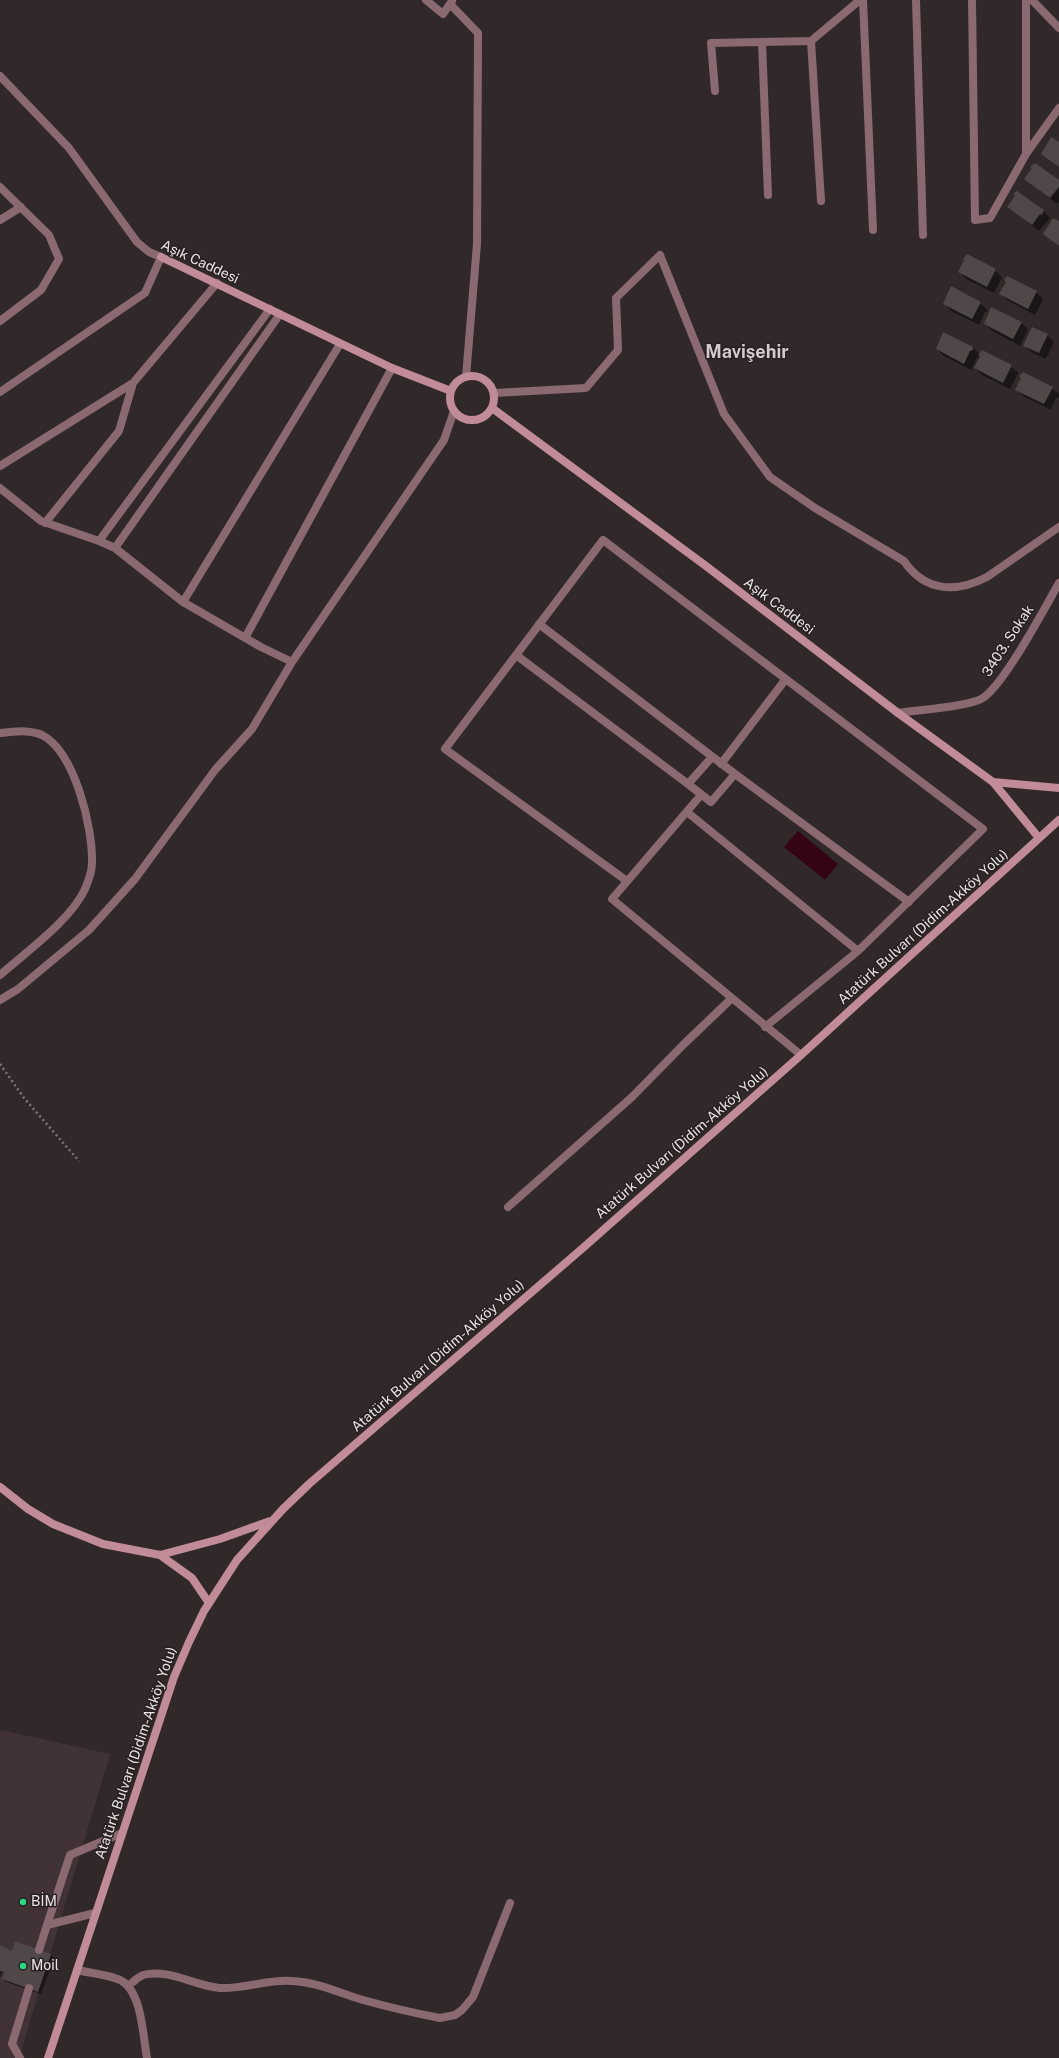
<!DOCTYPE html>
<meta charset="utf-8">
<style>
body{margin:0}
canvas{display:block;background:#31282a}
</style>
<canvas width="1059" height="2058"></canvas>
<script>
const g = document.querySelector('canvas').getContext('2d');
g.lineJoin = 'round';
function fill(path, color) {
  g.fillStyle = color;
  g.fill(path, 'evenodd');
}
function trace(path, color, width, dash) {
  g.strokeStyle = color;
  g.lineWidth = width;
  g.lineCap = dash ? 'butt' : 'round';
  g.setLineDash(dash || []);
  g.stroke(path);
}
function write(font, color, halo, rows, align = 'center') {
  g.font = font + ' "Public Sans",sans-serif';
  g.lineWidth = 3;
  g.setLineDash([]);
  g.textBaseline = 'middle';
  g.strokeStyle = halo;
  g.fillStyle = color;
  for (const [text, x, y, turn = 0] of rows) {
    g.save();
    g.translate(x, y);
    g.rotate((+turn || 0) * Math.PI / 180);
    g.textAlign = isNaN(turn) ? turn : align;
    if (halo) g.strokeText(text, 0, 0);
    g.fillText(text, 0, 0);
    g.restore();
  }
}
fill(new Path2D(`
 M 0,1730 L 110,1754 L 19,2058 L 0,2058 Z`), '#413335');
fill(new Path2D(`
 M 798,831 L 838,864 L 825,880 L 784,847 Z`), '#340414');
fill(new Path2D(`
 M 1025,179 L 1059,182 L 1059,202 L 1057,204 Z
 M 1008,207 L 1043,211 L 1050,218 L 1039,231 Z
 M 967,255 L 995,270 L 1002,277 L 994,293 L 966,279 L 960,272 Z
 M 1036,292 L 1043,299 L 1035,315 L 1007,300 L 1001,293 Z
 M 980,303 L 987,310 L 987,312 L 985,312 L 979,325 L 951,311 L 945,304 Z
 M 1021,323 L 1028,329 L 1020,346 L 992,331 L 985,324 Z
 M 1033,328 L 1047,335 L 1054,342 L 1046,359 L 1031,352 L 1024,345 Z
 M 973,347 L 980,355 L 1011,366 L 1018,373 L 1010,389 L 982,375 L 975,368 L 981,356 L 977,358 L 971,370 L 944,356 L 937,349 Z
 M 1052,388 L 1059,394 L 1059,397 L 1056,398 L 1051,410 L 1023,396 L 1016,389 Z
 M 0,1946 L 12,1952 L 51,1955 L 54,1958 L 41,1994 L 6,1982 L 3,1979 L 5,1974 L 2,1973 L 0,1978 Z`), '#0007');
fill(new Path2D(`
 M 1051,137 L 1059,142 L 1059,167 L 1041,154 Z
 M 1035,163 L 1059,180 L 1059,187 L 1050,198 L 1024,179 L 1032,168 L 1030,167 Z
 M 1017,191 L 1044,210 L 1042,215 L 1040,214 L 1032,225 L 1007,207 L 1015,196 L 1013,194 Z
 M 1053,218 L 1059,221 L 1059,246 L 1043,234 Z
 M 967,254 L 996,269 L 987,287 L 958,272 L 964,260 L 963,259 Z
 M 1007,276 L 1037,291 L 1028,309 L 999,294 L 1006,282 L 1004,280 Z
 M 951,286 L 981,302 L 972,319 L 943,304 Z
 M 991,307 L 1022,322 L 1013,339 L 984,324 Z
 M 1032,327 L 1048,334 L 1039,353 L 1023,346 Z
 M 943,332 L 973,347 L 973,350 L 970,351 L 964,364 L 936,349 Z
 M 982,350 L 1012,365 L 1003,383 L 974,368 L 980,356 L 978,355 Z
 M 1023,372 L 1053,387 L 1044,404 L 1015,390 L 1021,378 L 1019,376 Z
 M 15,1941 L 51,1954 L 38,1992 L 2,1979 L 4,1972 L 0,1971 L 0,1945 L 12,1951 Z`), '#504748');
trace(new Path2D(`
 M 0,1064 L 24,1098 L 79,1161`), '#7d7577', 2.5, [2, 3]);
trace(new Path2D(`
 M 0,76 L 69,148 L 137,242 L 149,252 L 161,257
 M 47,1925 L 70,1855 L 122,1833
 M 39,1950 L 47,1925 L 95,1913
 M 77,1970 C 89,1973 112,1975 122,1981 C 142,1993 143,2037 147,2058
 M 128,1986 C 132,1983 138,1977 143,1975 C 168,1968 195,1986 220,1988 C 245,1989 268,1979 292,1981 C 317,1982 339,1993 363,2000 C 388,2007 414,2013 440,2018 L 455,2015 L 462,2010 L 473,1997 L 510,1903
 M 20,2058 L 12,2044 L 29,1988`), '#8b6970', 8);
trace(new Path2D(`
 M 426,0 L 443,14 L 452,1
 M 863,0 L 873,230
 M 916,0 L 923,235
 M 972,0 L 975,220 L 990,218 L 1026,154 L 1026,0
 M 1032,0 L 1059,28
 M 450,4 L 478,33 L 477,244 L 466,377
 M 811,41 L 821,201
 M 762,42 L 768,195
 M 715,91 L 711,43 L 811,41 L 860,0
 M 1026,154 L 1059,108
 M 0,187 L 49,235 L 59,259 L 41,290 L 0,321
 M 0,220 L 21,207
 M 0,392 L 145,293 L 161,257
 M 494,393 L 586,388 L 618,350 L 616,298 L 660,255 L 724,414 L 770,477 L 815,508 L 904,561 C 925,592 956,593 987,577 L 1059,527
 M 0,466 L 133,383 L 217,283
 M 0,488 L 41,521 L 99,541 L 115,548 L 183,602 L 261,647 L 292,662
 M 45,523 L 119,431 L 133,383
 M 99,541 L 270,309
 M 115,548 L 280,314
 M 183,602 L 340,344
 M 539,624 L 735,774 L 711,802 L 688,784 L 712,757
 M 245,638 L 392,368
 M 516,655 L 688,784
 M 898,713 C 918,710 965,707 981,699 C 1002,689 1045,607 1059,583
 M 0,733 C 14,732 29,729 42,735 C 75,752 93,828 92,863 C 92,872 88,882 85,889 C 71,920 26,952 0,975
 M 721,764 L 785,680
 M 735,774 L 909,902
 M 701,795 L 612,899 L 801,1055
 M 687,812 L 858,951
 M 627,881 L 445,749 L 603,540 L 983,829 L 858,951 L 765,1027
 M 0,1000 L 18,989 L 89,930 L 135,879 L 215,770 L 252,729 L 292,662 L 444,440 L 454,411
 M 508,1207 L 632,1097 L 684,1044 L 731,999`), '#8b6970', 8);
trace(new Path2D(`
 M 161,257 L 392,368 L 451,391
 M450 398a22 22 0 1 1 44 0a22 22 0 1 1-44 0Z
 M 492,408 L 706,566 L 898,713 L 993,782 L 1039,838
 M 993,782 L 1059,788
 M 0,1487 L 28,1509 L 53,1524 L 103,1544 L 160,1555 L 220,1539 L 270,1521
 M 160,1555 L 192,1578 L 209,1603
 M 48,2058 L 174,1677 L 189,1642 L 204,1611 L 237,1560 L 283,1509 L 309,1484 L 584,1247 L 801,1055 L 1059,820`), '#c18c97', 8);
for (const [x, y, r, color] of [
 [23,1902,4,"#2ad884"],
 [23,1966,4,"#2ad884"]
]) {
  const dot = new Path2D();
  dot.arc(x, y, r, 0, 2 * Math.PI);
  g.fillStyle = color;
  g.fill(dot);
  trace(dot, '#271f20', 1.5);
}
write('14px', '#eae4e5', '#271f20', [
 ["Aşık Caddesi",200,262,25],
 ["Aşık Caddesi",779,606,37],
 ["3403. Sokak",1008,641,-57],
 ["Atatürk Bulvarı (Didim-Akköy Yolu)",923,927,-42],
 ["Atatürk Bulvarı (Didim-Akköy Yolu)",682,1143,-41],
 ["Atatürk Bulvarı (Didim-Akköy Yolu)",438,1356,-41],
 ["Atatürk Bulvarı (Didim-Akköy Yolu)",136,1753,-71]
]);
write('14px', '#eae4e5', '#271f20', [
 ["BİM",31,1902],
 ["Moil",31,1966]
], 'left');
write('bold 18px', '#d4c9cb', '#271f20', [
 ["Mavişehir",747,352]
]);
</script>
